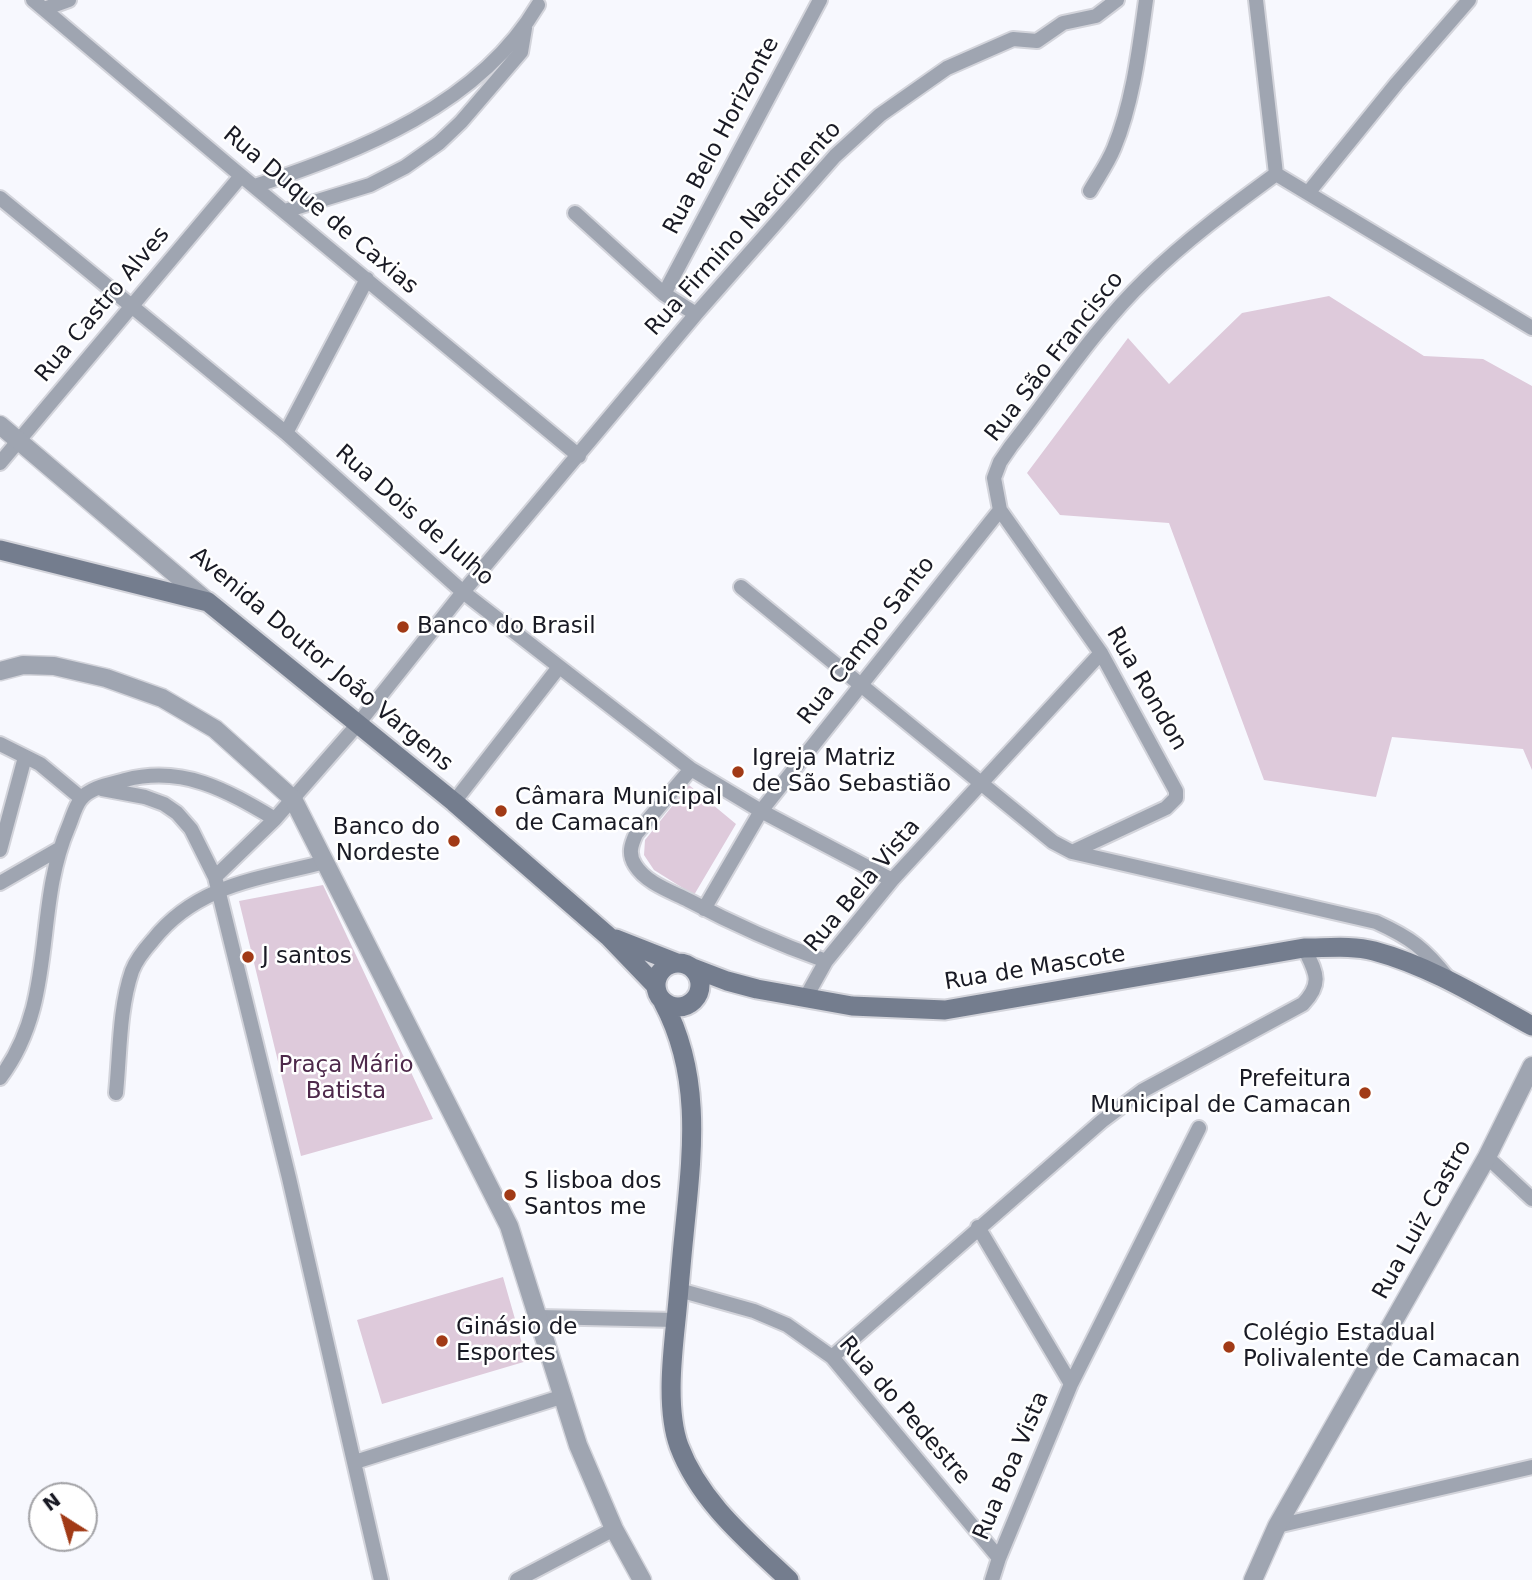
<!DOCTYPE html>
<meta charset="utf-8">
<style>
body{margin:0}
#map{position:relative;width:1532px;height:1580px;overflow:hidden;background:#f7f8fe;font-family:"DejaVu Sans",sans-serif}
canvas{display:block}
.north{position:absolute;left:28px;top:1482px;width:70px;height:70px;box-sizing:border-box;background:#fff;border:2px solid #a3a3a7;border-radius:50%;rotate:323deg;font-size:19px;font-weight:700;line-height:28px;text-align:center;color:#191a24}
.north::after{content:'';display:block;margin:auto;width:24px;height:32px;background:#a13a16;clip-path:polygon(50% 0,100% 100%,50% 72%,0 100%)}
</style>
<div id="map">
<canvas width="1532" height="1580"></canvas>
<div class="north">N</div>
</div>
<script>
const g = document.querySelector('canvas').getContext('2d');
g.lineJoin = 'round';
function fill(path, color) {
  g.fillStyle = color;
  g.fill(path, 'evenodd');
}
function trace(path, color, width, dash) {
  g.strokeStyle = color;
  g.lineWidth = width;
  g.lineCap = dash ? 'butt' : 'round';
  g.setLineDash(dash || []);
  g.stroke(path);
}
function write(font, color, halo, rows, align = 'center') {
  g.font = font + ' "DejaVu Sans",sans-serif';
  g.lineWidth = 5;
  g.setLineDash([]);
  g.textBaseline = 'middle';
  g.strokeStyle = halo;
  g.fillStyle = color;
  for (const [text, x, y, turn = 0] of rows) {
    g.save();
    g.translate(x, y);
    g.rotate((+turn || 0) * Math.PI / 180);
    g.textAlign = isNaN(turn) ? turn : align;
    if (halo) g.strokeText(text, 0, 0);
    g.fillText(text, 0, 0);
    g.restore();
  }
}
fill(new Path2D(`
 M 1329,296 L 1424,356 L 1483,359 L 1532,386 L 1532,770 L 1523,749 L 1392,737 L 1376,797 L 1264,780 L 1169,523 L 1060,515 L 1027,473 L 1128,338 L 1169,384 L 1242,313 Z
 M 689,785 L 736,824 L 694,895 L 654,870 L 644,855 L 645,840 Z
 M 323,885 L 433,1119 L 301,1156 L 239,901 Z
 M 503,1277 L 527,1361 L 382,1404 L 357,1320 Z`), '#decadb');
const minor = new Path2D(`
 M 33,0 L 233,169 L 579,456
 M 1256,0 L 1276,174
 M 44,9 L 69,0
 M 1276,174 L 1532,328
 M 255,186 C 360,151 479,105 538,5
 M 1090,191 C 1098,177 1108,163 1114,148 C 1133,102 1139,50 1146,0
 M 1308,193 L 1397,83 L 1469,0
 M 0,198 L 286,433 L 463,592 L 691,769 L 761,811 L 892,880
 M 285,211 L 370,185 L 405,167 L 439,143 L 461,122 L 521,52 L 525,28
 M 575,213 L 664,294 L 696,314
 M 664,294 L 820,0
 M 286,433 L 367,279
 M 0,463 L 241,176
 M 741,587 L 1053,842 L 1072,852 L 1376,922 C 1411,938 1424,948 1448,978
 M 0,744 L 40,764 L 81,798
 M 691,769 L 636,834 C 631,845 628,854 635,865 C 646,883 670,891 688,900 C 733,924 778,944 826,961
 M 102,789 L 145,797 L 164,804 L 177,813 L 191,829 L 215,877 L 289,1178 L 381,1580
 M 454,802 L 559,667
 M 0,850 L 25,757
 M 1072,852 L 1166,808 L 1176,798 L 1176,791 L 1101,653 L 1000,510 L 994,478 L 1000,462 L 1011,446 C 1055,390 1095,328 1146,279 C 1186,240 1231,207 1276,174
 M 215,877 L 275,819
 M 0,883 L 59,849
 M 704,909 L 761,811 L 1000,510
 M 806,997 L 826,961 L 892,880 L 1101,653
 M 0,1078 C 58,1001 33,910 68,828 C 72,819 75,806 81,799 C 90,787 111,784 125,780 C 183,765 226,790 275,819 L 358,724 L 463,592 L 696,314 L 835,156 L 880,115 L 947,68 L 1013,39 L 1037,41 L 1063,23 L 1096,16 L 1117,0
 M 116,1093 C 120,1053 119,1009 132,971 C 136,960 145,949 153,940 C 197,884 260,879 325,862
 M 1487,1157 L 1532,1199
 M 978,1227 L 1071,1384
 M 679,1290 L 754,1311 L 787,1325 L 832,1357 L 999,1558
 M 539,1317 L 676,1320
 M 832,1357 L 1102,1121 L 1142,1091 L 1303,1004 C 1324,982 1315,971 1304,948
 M 355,1462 L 564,1396
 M 1277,1526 L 1532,1467
 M 517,1580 L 614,1529
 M 992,1580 L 999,1558 L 1071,1384 L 1199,1128`);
const tertiary = new Path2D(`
 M 0,425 L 208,602
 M 0,671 L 23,665 L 54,666 L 106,678 L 162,698 L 215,729 L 293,799 L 509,1226 L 578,1445 L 614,1529 L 642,1580
 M 1253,1580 L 1277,1526 L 1487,1157 L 1532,1066`);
const secondary = new Path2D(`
 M 0,550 L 208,602 L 454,802 L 608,936 L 656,986
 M 616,939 L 677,963
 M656 985a22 22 0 1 1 44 0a22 22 0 1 1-44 0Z
 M 693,968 L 727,981 L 757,989 L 852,1006 L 945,1010 L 1304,948 C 1327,948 1352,945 1374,951 C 1430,966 1481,998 1532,1026
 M 663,1002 C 703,1077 692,1154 684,1235 C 681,1263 679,1292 676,1320 C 672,1357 666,1410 679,1446 C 700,1502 748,1541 789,1580`);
trace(minor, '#d3d4db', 18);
trace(tertiary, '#d3d4db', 21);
trace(secondary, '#d3d4db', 23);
trace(minor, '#9fa5b1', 14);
trace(tertiary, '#9fa5b1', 18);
trace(secondary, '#747d8e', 19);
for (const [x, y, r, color] of [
 [403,627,7,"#a13a16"],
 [738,772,7,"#a13a16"],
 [501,811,7,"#a13a16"],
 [454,841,7,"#a13a16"],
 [248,957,7,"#a13a16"],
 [1365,1093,7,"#a13a16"],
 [510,1195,7,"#a13a16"],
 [442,1341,7,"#a13a16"],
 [1229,1347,7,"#a13a16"]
]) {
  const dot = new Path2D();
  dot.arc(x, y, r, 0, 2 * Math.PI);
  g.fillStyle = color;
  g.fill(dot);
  trace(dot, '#fff', 2.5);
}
write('23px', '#191a24', '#fff', [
 ["Rua Belo Horizonte",722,136,-62],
 ["Rua Duque de Caxias",320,211,40],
 ["Rua Firmino Nascimento",744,229,-48],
 ["Rua Castro Alves",103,305,-50],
 ["Rua São Francisco",1055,357,-52],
 ["Rua Dois de Julho",414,516,41],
 ["Rua Campo Santo",867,641,-52],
 ["Avenida Doutor João Vargens",321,660,40],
 ["Rua Rondon",1146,689,60],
 ["Rua Bela Vista",863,886,-50],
 ["Rua de Mascote",1035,969,-9],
 ["Rua Luiz Castro",1423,1220,-61],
 ["Rua do Pedestre",904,1411,49],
 ["Rua Boa Vista",1012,1466,-67]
]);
write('23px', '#191a24', '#fff', [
 ["Banco do Brasil",417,627],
 ["Igreja Matriz",752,759],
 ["de São Sebastião",752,785],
 ["Câmara Municipal",515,798],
 ["de Camacan",515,824],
 ["Banco do",440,828,"right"],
 ["Nordeste",440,854,"right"],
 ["J santos",262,957],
 ["Prefeitura",1351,1080,"right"],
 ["Municipal de Camacan",1351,1106,"right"],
 ["S lisboa dos",524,1182],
 ["Santos me",524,1208],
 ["Ginásio de",456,1328],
 ["Esportes",456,1354],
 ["Colégio Estadual",1243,1334],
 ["Polivalente de Camacan",1243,1360]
], 'left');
write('23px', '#4e294b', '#fff', [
 ["Praça Mário",346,1066],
 ["Batista",346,1092]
]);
</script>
